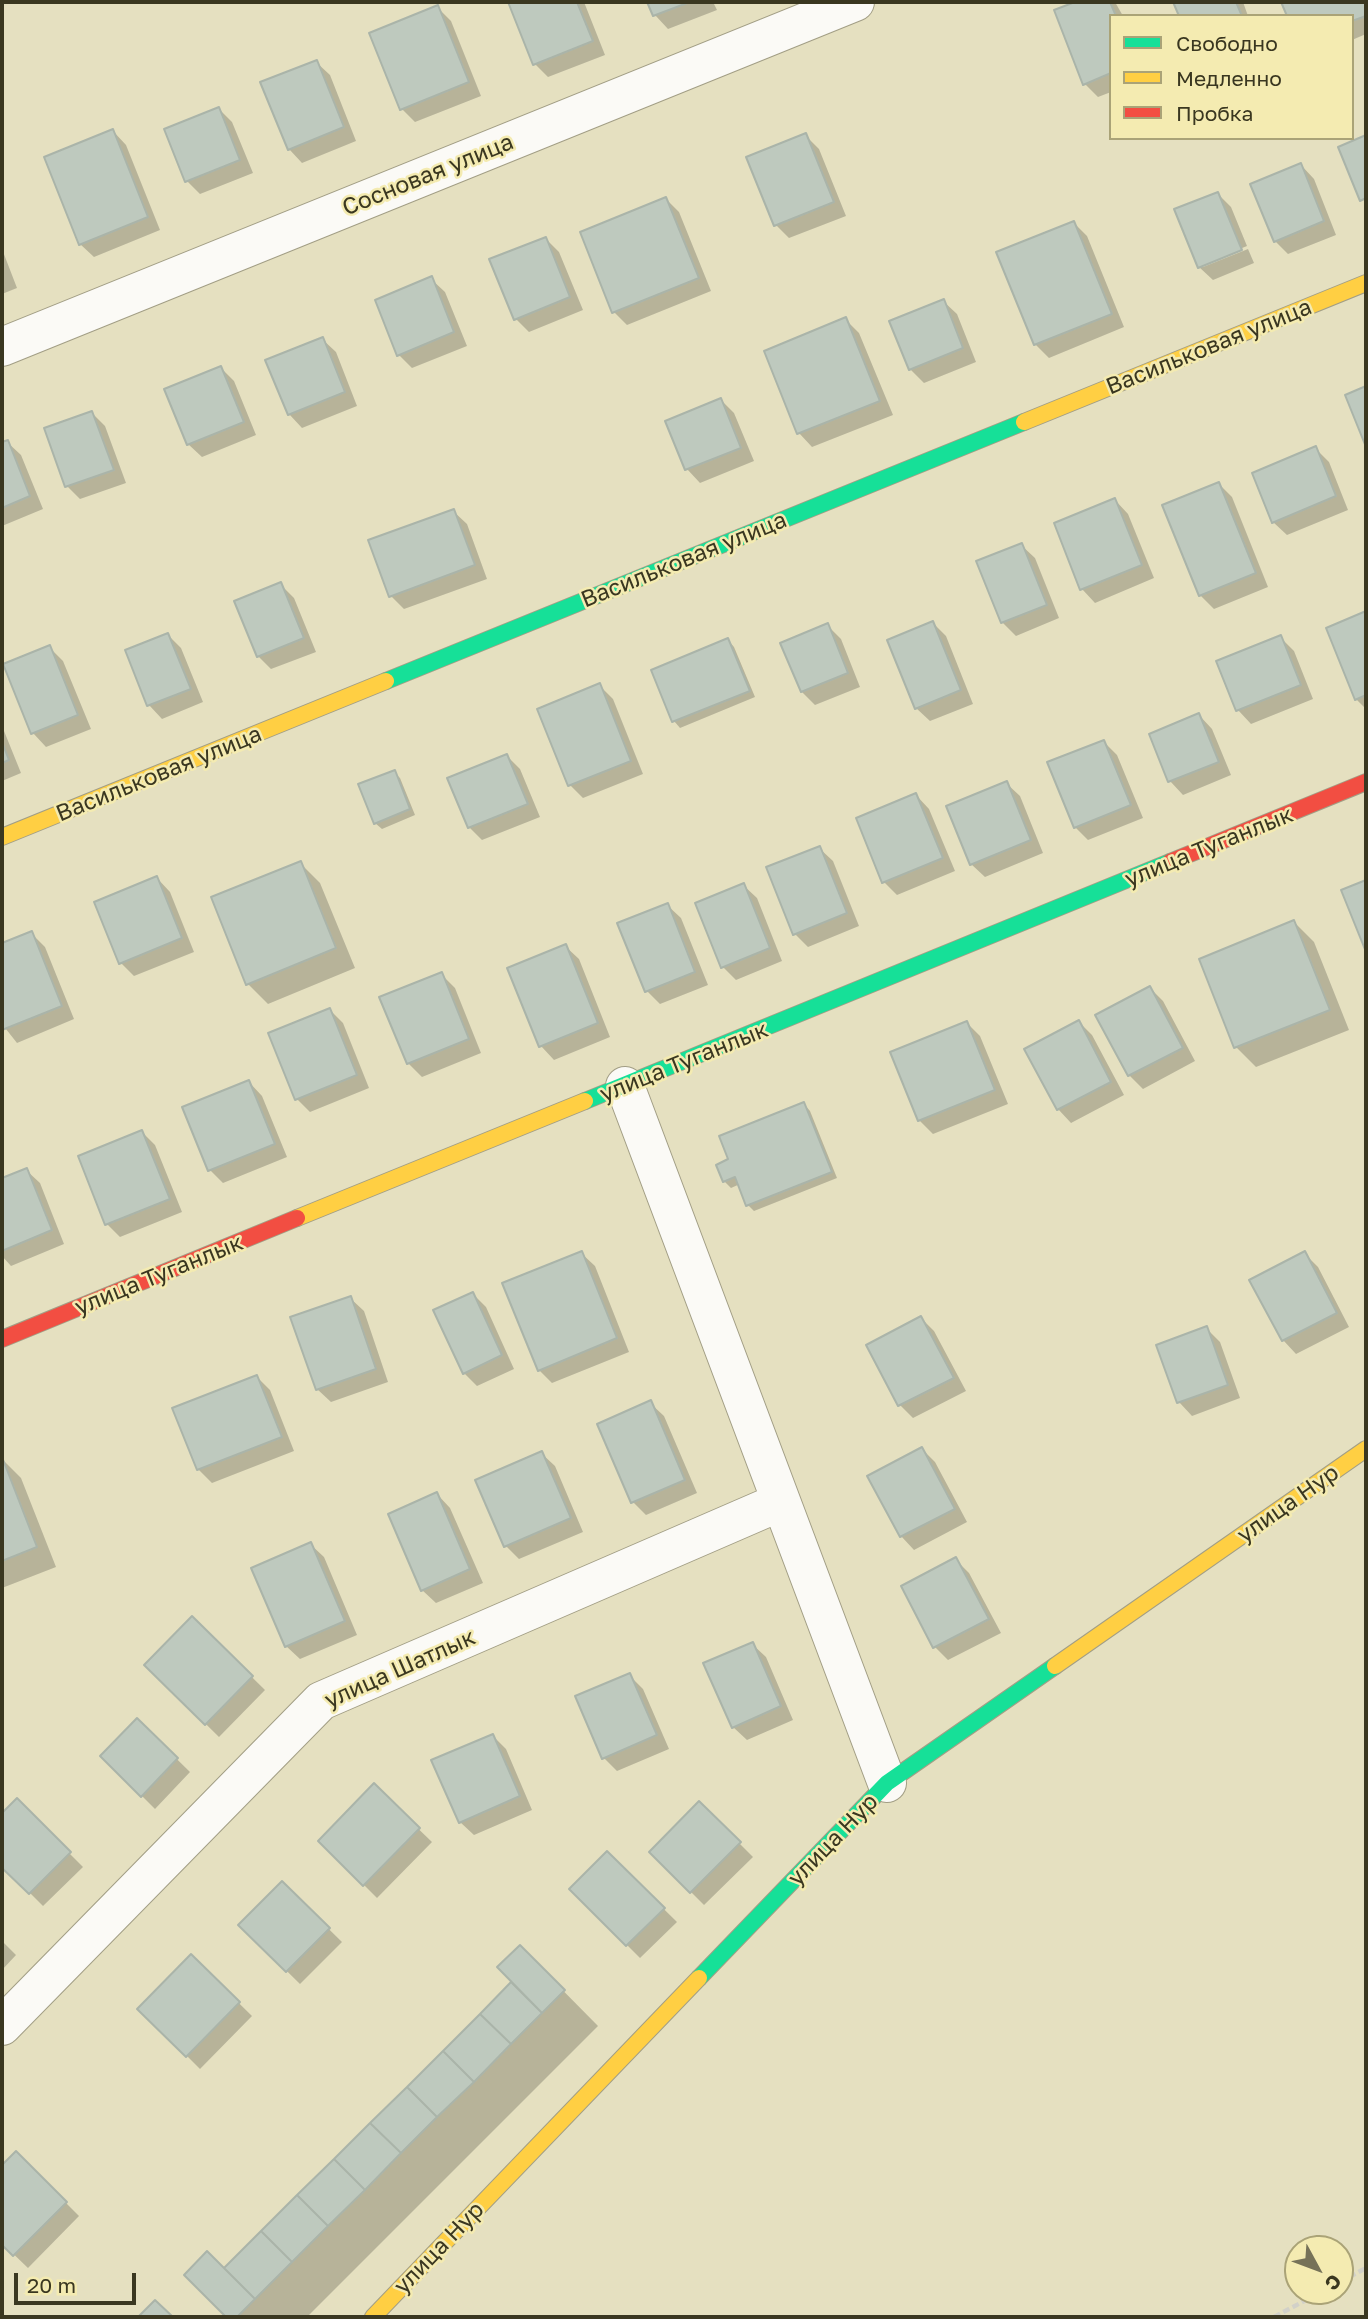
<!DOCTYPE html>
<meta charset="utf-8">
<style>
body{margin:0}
#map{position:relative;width:1368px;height:2319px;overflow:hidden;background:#e5e0c0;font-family:"Golos Text",sans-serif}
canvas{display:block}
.frame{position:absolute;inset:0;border:4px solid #3a3720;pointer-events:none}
.legend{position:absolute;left:1109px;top:14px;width:245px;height:126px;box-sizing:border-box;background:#f4ebb1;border:2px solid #aaa377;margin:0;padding:9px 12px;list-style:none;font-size:21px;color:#3a3720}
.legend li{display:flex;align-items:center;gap:14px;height:35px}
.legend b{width:35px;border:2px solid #aaa377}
.north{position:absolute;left:1284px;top:2235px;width:70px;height:70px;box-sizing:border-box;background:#f4ebb1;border:2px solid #aaa377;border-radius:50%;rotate:131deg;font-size:19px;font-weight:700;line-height:28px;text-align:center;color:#3a3720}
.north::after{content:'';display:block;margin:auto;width:24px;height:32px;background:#767258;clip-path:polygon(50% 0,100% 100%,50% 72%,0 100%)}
.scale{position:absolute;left:14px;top:2273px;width:122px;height:32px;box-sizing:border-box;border:4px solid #3a3720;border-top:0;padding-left:9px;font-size:21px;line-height:24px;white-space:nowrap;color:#3a3720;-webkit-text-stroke:5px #f4ebb1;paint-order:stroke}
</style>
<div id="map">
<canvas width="1368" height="2319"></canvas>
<div class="frame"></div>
<ul class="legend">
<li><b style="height:9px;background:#16e098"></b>Свободно</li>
<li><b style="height:9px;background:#ffcf43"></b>Медленно</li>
<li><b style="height:9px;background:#f24e42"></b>Пробка</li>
</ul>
<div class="north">С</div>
<div class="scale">20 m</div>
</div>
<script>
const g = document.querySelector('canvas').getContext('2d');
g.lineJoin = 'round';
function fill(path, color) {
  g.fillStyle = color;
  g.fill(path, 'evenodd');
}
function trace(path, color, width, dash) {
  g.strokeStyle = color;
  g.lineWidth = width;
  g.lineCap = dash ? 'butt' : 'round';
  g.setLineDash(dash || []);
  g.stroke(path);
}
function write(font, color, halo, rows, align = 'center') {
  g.font = font + ' "Golos Text",sans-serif';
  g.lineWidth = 5;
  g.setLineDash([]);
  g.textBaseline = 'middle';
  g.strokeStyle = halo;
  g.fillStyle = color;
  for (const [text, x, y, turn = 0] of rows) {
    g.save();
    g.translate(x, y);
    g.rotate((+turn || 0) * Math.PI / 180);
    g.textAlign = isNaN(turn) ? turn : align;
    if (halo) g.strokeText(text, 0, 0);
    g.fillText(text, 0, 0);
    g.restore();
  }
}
fill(new Path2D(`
 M 510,2 L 584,2 L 605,55 L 548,77 L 535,64 Z
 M 649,2 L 713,2 L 717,10 L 668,29 L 655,15 Z
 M 1080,2 L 1115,2 L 1123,16 L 1111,16 L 1111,92 L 1098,97 L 1085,84 L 1056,11 Z
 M 1175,2 L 1243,2 L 1248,16 L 1181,16 Z
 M 1283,2 L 1366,2 L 1366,34 L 1352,40 L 1352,16 L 1288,16 Z
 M 437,7 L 451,21 L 481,96 L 415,122 L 402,109 Z
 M 316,62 L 330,75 L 356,141 L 302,163 L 289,149 Z
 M 219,109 L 232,122 L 253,173 L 200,194 L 187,181 Z
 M 113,131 L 126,145 L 160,230 L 94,257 L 80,244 Z
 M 805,135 L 819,149 L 846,216 L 789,238 L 776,225 Z
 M 1366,137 L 1366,204 L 1341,148 Z
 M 1301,165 L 1314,179 L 1336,235 L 1288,254 L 1275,241 Z
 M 1218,194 L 1231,207 L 1247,246 L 1203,264 L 1203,267 L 1248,249 L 1254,263 L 1213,280 L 1199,267 Z
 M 666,199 L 679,212 L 711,291 L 627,325 L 614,312 Z
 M 1074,223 L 1087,236 L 1124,327 L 1049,358 L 1035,344 Z
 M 546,239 L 559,252 L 583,310 L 529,332 L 516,319 Z
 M 2,249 L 17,288 L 2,294 Z
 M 431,279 L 445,292 L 467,346 L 412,368 L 399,355 Z
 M 943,301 L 957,314 L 976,362 L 924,383 L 910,369 Z
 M 846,320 L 859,333 L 893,415 L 812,447 L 799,433 L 766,352 Z
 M 322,339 L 336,352 L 357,406 L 302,428 L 289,414 Z
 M 221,368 L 234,381 L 256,435 L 202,457 L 188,444 Z
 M 721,400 L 734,413 L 754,461 L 700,483 L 687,469 L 668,422 Z
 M 92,413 L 105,426 L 126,483 L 80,499 L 67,486 Z
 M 7,442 L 21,455 L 43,509 L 2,526 L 2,444 Z
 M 1316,449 L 1329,462 L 1348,510 L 1287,535 L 1273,522 Z
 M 1219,484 L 1232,497 L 1268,587 L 1214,609 L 1200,595 Z
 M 1115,500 L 1128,514 L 1154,578 L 1095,603 L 1082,589 Z
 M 453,511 L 467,524 L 487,579 L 404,609 L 391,596 Z
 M 1021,545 L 1035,558 L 1059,618 L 1016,636 L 1002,622 Z
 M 280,584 L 294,598 L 316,652 L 271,669 L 258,656 Z
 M 1366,613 L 1366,709 L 1356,699 L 1328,629 Z
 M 933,623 L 946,636 L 973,704 L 930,721 L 916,708 Z
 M 828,626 L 841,639 L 860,687 L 815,705 L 802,692 Z
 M 168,635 L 181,648 L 203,702 L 162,719 L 149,705 L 127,651 Z
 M 1280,637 L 1294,651 L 1313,699 L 1251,724 L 1238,710 L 1219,662 Z
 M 728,640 L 734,647 L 755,697 L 680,728 L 674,721 L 653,671 Z
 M 49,647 L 63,661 L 91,729 L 46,747 L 33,733 Z
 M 599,685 L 613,699 L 643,774 L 583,798 L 570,785 Z
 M 1199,715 L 1212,729 L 1231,775 L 1183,795 L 1170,781 Z
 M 2,726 L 21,773 L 2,781 Z
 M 1104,742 L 1117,755 L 1143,818 L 1088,840 L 1075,827 Z
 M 507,756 L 520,769 L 540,817 L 482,840 L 469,827 Z
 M 394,772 L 400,778 L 415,815 L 382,829 L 375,823 Z
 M 1006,783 L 1020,796 L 1043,853 L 985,877 L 971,864 Z
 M 916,795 L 929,809 L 955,871 L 897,895 L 884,882 Z
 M 819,848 L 833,861 L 859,926 L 808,947 L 795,934 Z
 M 300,863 L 320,883 L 355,968 L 268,1004 L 248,984 Z
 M 157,878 L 170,892 L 194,952 L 134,976 L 121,963 Z
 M 743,885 L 757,898 L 782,961 L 736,980 L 723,967 Z
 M 667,905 L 681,918 L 708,985 L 660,1004 L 647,991 Z
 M 1294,922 L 1314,942 L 1349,1030 L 1256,1067 L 1236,1047 L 1201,960 Z
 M 31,933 L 45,947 L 74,1019 L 17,1043 L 2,1024 L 2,945 Z
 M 565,946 L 579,959 L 610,1037 L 554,1060 L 541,1046 L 509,969 Z
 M 441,974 L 455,988 L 481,1053 L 422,1077 L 408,1063 Z
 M 1150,988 L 1163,1001 L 1195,1061 L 1143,1089 L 1129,1075 Z
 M 330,1010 L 343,1023 L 369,1088 L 310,1112 L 297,1099 Z
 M 1079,1022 L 1092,1035 L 1124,1095 L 1071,1123 L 1058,1109 Z
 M 967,1023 L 980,1036 L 1008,1104 L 933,1134 L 919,1120 Z
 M 249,1082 L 262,1096 L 287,1157 L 223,1183 L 210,1170 Z
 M 804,1104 L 810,1111 L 837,1178 L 754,1211 L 748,1205 L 740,1184 L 731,1188 L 724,1181 L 730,1160 Z
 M 142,1132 L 155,1145 L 182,1212 L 120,1237 L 107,1224 Z
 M 26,1170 L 40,1183 L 64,1244 L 11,1266 L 2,1256 L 2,1180 Z
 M 581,1253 L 595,1266 L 629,1352 L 552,1383 L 539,1370 Z
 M 1304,1253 L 1318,1267 L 1349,1327 L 1296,1354 L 1283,1340 Z
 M 473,1294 L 486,1307 L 514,1369 L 477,1386 L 464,1373 Z
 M 350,1298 L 364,1311 L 388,1382 L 331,1402 L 317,1389 Z
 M 921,1318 L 934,1331 L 966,1391 L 913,1418 L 900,1405 Z
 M 1206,1328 L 1220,1342 L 1240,1398 L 1192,1416 L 1179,1402 Z
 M 257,1377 L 270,1390 L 294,1451 L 212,1483 L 198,1469 Z
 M 650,1403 L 664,1416 L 697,1493 L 646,1515 L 633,1502 Z
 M 922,1449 L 935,1462 L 967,1522 L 914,1550 L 901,1536 Z
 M 541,1453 L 555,1466 L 583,1532 L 519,1559 L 506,1546 Z
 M 2,1459 L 21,1478 L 56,1567 L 2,1588 Z
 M 437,1494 L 450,1508 L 483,1583 L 436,1603 L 422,1590 Z
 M 310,1544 L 324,1557 L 357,1635 L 300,1659 L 286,1646 Z
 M 956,1560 L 969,1573 L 1001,1633 L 948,1660 L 935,1647 Z
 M 192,1618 L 265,1690 L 219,1737 L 146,1665 Z
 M 752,1644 L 766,1657 L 793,1720 L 747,1740 L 733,1727 Z
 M 629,1675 L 643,1689 L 669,1749 L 617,1771 L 604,1758 Z
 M 137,1720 L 190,1772 L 155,1809 L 102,1756 Z
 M 493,1736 L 506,1749 L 532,1810 L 474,1835 L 460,1822 Z
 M 374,1786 L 432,1842 L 377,1898 L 320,1841 Z
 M 17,1801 L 83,1867 L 43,1906 L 2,1865 L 2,1816 Z
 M 699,1803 L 753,1857 L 704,1905 L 651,1852 Z
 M 607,1853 L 677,1922 L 640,1958 L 571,1889 Z
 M 282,1883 L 342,1942 L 300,1984 L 240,1925 Z
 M 2,1941 L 16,1955 L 2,1970 Z
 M 520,1947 L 598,2026 L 307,2317 L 228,2317 L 186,2275 L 224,2271 L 514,1982 Z
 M 191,1956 L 252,2016 L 200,2069 L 140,2009 Z
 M 16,2153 L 79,2216 L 28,2268 L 2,2243 L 2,2167 Z`), '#0003');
const building = new Path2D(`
 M 508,2 L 577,2 L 593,41 L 533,65 Z
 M 647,2 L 690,2 L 653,16 Z
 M 1075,2 L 1110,2 L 1116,16 L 1111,16 L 1111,73 L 1083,85 L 1054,10 Z
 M 1173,2 L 1236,2 L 1242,16 L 1179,16 Z
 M 1281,2 L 1366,2 L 1366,16 L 1352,21 L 1352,16 L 1287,16 Z
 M 438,5 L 469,82 L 400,110 L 369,33 Z
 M 317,60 L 344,127 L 288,150 L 260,82 Z
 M 219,107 L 240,160 L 185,182 L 164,129 Z
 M 113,129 L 148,217 L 79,245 L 44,157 Z
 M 806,133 L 834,202 L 774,226 L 746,157 Z
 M 1366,135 L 1366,198 L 1360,201 L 1338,147 Z
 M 1301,163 L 1324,221 L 1274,242 L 1250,184 Z
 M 1218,192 L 1242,250 L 1198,268 L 1174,209 Z
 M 666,197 L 699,278 L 612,313 L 580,232 Z
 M 1074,221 L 1112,314 L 1034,345 L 996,252 Z
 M 546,237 L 570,297 L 514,320 L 489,259 Z
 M 432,276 L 454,332 L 397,356 L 375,300 Z
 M 944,299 L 963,348 L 909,370 L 889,321 Z
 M 846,317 L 880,401 L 797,434 L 764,351 Z
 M 323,337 L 345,392 L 288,415 L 265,360 Z
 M 221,366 L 244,422 L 187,445 L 164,389 Z
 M 1366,386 L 1366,447 L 1345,395 Z
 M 721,398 L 741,448 L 685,470 L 665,421 Z
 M 92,411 L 114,470 L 65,487 L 44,428 Z
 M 8,440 L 30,496 L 2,508 L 2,442 Z
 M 1316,446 L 1336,496 L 1272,523 L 1252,473 Z
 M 1219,482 L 1256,573 L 1199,596 L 1162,505 Z
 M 1115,498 L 1142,565 L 1080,590 L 1054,523 Z
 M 454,509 L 475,565 L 389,597 L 368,540 Z
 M 1022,543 L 1047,605 L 1001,623 L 976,561 Z
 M 281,582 L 304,638 L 257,657 L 234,601 Z
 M 1366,611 L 1366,695 L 1355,700 L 1326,628 Z
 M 933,621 L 961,690 L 915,709 L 887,640 Z
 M 828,623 L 848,673 L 801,692 L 780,643 Z
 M 168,633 L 191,689 L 147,706 L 125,650 Z
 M 1281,635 L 1301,685 L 1236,711 L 1216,661 Z
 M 728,638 L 750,691 L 672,722 L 651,670 Z
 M 50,645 L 78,715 L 31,734 L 3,664 Z
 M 600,683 L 631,761 L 568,786 L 537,709 Z
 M 1199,713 L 1219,762 L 1168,782 L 1149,734 Z
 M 1104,740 L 1131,805 L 1074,828 L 1047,762 Z
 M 2,742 L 9,760 L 2,763 Z
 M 507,754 L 528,804 L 468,828 L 447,778 Z
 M 395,770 L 410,809 L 374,824 L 358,784 Z
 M 1007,781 L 1031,840 L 970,865 L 946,806 Z
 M 916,793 L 943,858 L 882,883 L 856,818 Z
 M 820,846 L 847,913 L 793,935 L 766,867 Z
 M 301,861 L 336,948 L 246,985 L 211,897 Z
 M 157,876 L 182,938 L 119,964 L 94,902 Z
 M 1366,880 L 1366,952 L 1341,890 Z
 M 744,883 L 770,948 L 721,968 L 695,903 Z
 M 668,903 L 695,972 L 645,992 L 617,923 Z
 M 1294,920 L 1330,1010 L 1234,1048 L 1199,959 Z
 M 32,931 L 62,1006 L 2,1030 L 2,943 Z
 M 566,944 L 598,1023 L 539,1047 L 507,968 Z
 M 442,972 L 469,1039 L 407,1064 L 379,997 Z
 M 1150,986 L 1183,1048 L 1128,1076 L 1095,1015 Z
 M 330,1008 L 357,1075 L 295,1100 L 268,1033 Z
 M 1079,1020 L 1111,1082 L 1057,1110 L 1024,1049 Z
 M 967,1021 L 995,1090 L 918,1121 L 890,1052 Z
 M 249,1080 L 275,1144 L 208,1171 L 182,1107 Z
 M 804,1102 L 832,1172 L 746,1206 L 735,1177 L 723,1182 L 716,1165 L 728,1159 L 719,1136 Z
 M 142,1130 L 170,1199 L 105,1225 L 78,1156 Z
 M 27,1168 L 52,1230 L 2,1251 L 2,1178 Z
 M 582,1251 L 617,1338 L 538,1371 L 502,1283 Z
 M 1305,1251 L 1337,1313 L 1282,1341 L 1249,1280 Z
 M 473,1292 L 502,1355 L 463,1374 L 433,1310 Z
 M 351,1296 L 376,1369 L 316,1390 L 290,1317 Z
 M 921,1316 L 954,1378 L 898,1406 L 866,1345 Z
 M 1207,1326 L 1228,1385 L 1177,1403 L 1156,1345 Z
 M 257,1375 L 282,1437 L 197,1470 L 172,1408 Z
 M 651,1400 L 685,1480 L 631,1503 L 597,1424 Z
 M 922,1447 L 955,1509 L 900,1537 L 867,1476 Z
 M 542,1451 L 571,1518 L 504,1547 L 475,1480 Z
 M 2,1457 L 37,1547 L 2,1561 Z
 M 437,1492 L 470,1569 L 421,1591 L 388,1514 Z
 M 311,1542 L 345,1621 L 285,1647 L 251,1568 Z
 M 956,1557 L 989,1619 L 933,1648 L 901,1586 Z
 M 192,1616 L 253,1676 L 205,1725 L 144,1665 Z
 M 753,1642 L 781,1706 L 732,1728 L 703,1663 Z
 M 630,1673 L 657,1735 L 602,1759 L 575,1696 Z
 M 137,1718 L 178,1758 L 141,1797 L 100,1756 Z
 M 493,1734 L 520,1796 L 459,1823 L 431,1760 Z
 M 374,1783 L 420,1828 L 363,1886 L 318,1841 Z
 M 17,1798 L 71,1852 L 29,1894 L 2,1868 L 2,1813 Z
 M 699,1801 L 741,1842 L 690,1893 L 649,1852 Z
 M 607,1851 L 665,1908 L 626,1946 L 569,1889 Z
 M 282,1881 L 330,1928 L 286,1972 L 238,1925 Z
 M 520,1945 L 565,1990 L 542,2013 L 497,1967 Z
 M 191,1954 L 240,2002 L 186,2057 L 137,2009 Z
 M 511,1982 L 542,2013 L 511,2044 L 480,2014 Z
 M 480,2014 L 511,2044 L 474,2082 L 443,2051 Z
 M 443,2051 L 474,2082 L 437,2117 L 407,2087 Z
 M 407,2087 L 437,2117 L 401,2153 L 370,2123 Z
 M 370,2123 L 401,2153 L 365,2190 L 334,2159 Z
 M 16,2151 L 67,2202 L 13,2256 L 2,2245 L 2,2165 Z
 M 334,2159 L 365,2190 L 328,2226 L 297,2195 Z
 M 297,2195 L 328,2226 L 292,2262 L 261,2231 Z
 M 261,2231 L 292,2262 L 255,2299 L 224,2268 Z
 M 207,2251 L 255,2299 L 237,2317 L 226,2317 L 184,2275 Z
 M 155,2300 L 173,2317 L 138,2317 Z`);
fill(building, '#bec9be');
trace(building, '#aab4a9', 2);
const street = new Path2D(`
 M 2,347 L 855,2
 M 625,1086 L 887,1783
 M 2,2026 L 321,1701 L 780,1502`);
const fast = new Path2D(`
 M 386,681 L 1024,422
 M 585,1101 L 1170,862
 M 699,1978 L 887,1783 L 1055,1666`);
const slow = new Path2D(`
 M 1024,422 L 1366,283
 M 2,837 L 386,681
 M 297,1218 L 585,1101
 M 1055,1666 L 1366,1449
 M 373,2317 L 699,1978`);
const jam = new Path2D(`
 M 1170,862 L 1366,782
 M 2,1339 L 297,1218`);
trace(street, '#a29e85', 40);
trace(fast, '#a29e85', 18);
trace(slow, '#a29e85', 18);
trace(jam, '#a29e85', 18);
trace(new Path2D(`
 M 1340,2282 L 1366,2268
 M 1274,2317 L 1323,2291`), '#d2d1c8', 4.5, [7, 3.5]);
trace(street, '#fbfaf6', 38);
trace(fast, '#16e098', 16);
trace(slow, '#ffcf43', 16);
trace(jam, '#f24e42', 16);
write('23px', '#3a3720', '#f4ebb1', [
 ["Сосновая улица",428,175,-22],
 ["Васильковая улица",1209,347,-22],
 ["Васильковая улица",684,560,-22],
 ["Васильковая улица",159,774,-22],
 ["улица Туганлык",1209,847,-22],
 ["улица Туганлык",684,1062,-22],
 ["улица Туганлык",159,1275,-22],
 ["улица Нур",1288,1504,-35],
 ["улица Шатлык",400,1669,-24],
 ["улица Нур",833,1840,-46],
 ["улица Нур",439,2248,-46]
]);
</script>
